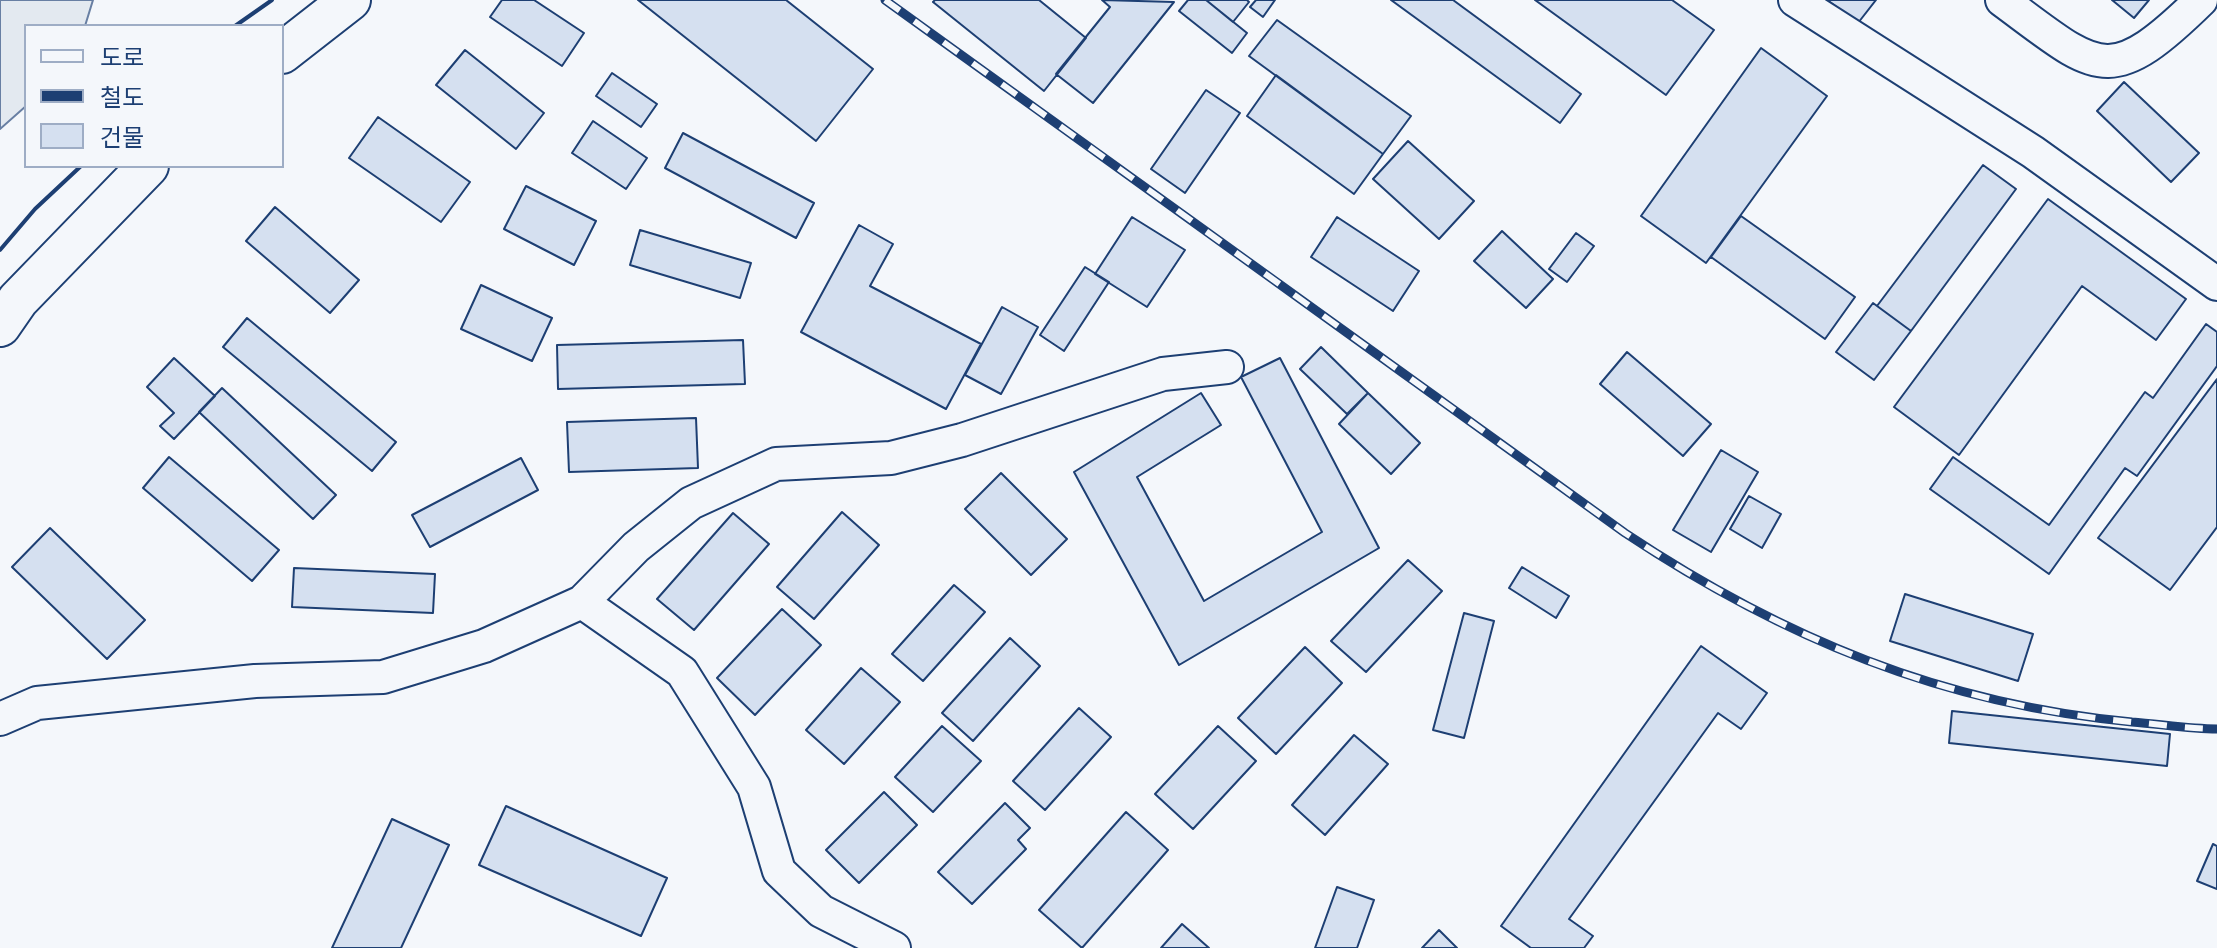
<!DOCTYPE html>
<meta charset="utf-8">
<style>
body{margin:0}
#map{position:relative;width:2217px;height:948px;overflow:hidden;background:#f4f7fb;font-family:"Nunito Sans","Noto Sans KR",sans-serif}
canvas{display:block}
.legend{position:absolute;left:24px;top:24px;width:260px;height:144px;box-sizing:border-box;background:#f4f7fb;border:2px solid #9eadc5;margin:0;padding:10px 14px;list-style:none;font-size:24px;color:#1d3f73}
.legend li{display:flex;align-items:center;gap:16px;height:40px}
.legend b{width:40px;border:2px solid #9eadc5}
</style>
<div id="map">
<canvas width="2217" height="948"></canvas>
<ul class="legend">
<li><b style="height:10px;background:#f4f7fb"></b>도로</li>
<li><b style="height:10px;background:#1d3f73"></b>철도</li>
<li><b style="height:22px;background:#d5e0f0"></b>건물</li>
</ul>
</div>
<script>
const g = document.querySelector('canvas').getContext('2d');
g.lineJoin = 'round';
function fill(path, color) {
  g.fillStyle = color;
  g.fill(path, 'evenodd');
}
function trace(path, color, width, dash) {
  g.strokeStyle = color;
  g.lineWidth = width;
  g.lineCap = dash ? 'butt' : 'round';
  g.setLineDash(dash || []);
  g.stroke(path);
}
const green = new Path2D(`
 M 0,0 L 93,0 L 85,26 L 26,26 L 26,106 L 0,129 Z`);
fill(green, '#e3e9f0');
trace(green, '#687fa3', 2);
const building = new Path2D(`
 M 502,0 L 534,0 L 584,33 L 562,66 L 490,17 Z
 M 638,0 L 786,0 L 873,69 L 816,141 Z
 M 935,0 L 1039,0 L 1086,38 L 1044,91 L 933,2 Z
 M 1102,0 L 1174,2 L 1093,103 L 1056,74 L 1110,7 Z
 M 1188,0 L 1206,0 L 1247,33 L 1232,53 L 1179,11 Z
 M 1206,0 L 1247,0 L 1249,2 L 1233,22 Z
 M 1256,0 L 1275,0 L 1263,17 L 1250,7 Z
 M 1391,0 L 1453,0 L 1581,94 L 1560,123 Z
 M 1535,0 L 1672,0 L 1714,30 L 1666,95 Z
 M 1827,0 L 1876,0 L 1858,23 Z
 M 2112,0 L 2149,0 L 2134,18 Z
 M 1277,20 L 1411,116 L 1383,154 L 1249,56 Z
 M 1761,48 L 1827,96 L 1706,263 L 1641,216 Z
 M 465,50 L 544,113 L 516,149 L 436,85 Z
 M 612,73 L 657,104 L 641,127 L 596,96 Z
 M 1276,75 L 1383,154 L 1354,194 L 1247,116 Z
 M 2124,82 L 2199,153 L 2171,182 L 2097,111 Z
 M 1206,90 L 1240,113 L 1185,193 L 1151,169 Z
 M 378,117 L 470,182 L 441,222 L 349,158 Z
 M 593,121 L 647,158 L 626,189 L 572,153 Z
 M 683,133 L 814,203 L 796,238 L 665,168 Z
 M 1408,141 L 1474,201 L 1439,239 L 1373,179 Z
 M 1983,165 L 2016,189 L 1911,331 L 1877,306 Z
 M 526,186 L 596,221 L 574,265 L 504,229 Z
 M 2048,199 L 2186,299 L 2156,340 L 2082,286 L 1959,455 L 1894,407 Z
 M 275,207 L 359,280 L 330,313 L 246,241 Z
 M 1741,216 L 1855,297 L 1825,339 L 1711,257 Z
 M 1132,217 L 1185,250 L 1147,307 L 1095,274 Z
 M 1337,217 L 1419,271 L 1393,311 L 1311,257 Z
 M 859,225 L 893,244 L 870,286 L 981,344 L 946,409 L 801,332 Z
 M 640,230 L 751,263 L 740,298 L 630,265 Z
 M 1502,231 L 1553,279 L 1526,308 L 1474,261 Z
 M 1576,233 L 1594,246 L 1567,282 L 1549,269 Z
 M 1085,267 L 1109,282 L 1064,351 L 1040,335 Z
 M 481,285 L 552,318 L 532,361 L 461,329 Z
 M 1873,303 L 1911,331 L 1874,380 L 1836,352 Z
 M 1002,307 L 1038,327 L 1001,394 L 965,375 Z
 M 247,318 L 396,442 L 372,471 L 223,347 Z
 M 2206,324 L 2217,332 L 2217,366 L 2137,476 L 2125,468 L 2049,574 L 1930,489 L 1953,457 L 2049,525 L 2145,392 L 2153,398 Z
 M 743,340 L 745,384 L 558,389 L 557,345 Z
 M 1321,347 L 1368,393 L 1347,414 L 1300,369 Z
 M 1627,352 L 1711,424 L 1683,456 L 1600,384 Z
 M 174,358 L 215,396 L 174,439 L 160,426 L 174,413 L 147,387 Z
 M 1280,358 L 1379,548 L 1179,665 L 1074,472 L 1201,393 L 1221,425 L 1137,477 L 1204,601 L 1322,532 L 1241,377 Z
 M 2217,379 L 2217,527 L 2170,590 L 2098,538 Z
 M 222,388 L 336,495 L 313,519 L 199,412 Z
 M 1368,393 L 1420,443 L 1391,474 L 1339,424 Z
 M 696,418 L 698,468 L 569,472 L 567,422 Z
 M 1721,450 L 1758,472 L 1711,552 L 1673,530 Z
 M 169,457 L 279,550 L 252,581 L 143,488 Z
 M 521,458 L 538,490 L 430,547 L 412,515 Z
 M 1001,473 L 1067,539 L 1031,575 L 965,509 Z
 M 1749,496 L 1781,514 L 1762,548 L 1730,529 Z
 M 842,512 L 879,545 L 814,619 L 777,587 Z
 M 733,513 L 769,544 L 694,630 L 657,599 Z
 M 50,528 L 145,620 L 107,659 L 12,567 Z
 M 1408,560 L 1442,591 L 1366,672 L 1331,641 Z
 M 1522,567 L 1569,596 L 1556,618 L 1509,588 Z
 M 294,568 L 435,574 L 433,613 L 292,607 Z
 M 954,585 L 985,612 L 923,681 L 892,654 Z
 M 1905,594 L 2033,634 L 2018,681 L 1890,641 Z
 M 782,609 L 821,645 L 755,715 L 717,678 Z
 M 1464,613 L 1494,621 L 1464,738 L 1433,730 Z
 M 1010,638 L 1040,666 L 973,741 L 942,713 Z
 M 1701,646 L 1767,693 L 1741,729 L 1718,713 L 1569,919 L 1593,936 L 1584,948 L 1531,948 L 1501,926 Z
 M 1305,647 L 1342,683 L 1276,754 L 1238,718 Z
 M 861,668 L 900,702 L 844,764 L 806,730 Z
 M 1079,708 L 1111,737 L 1045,810 L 1013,781 Z
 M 1952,711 L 2170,734 L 2167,766 L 1949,743 Z
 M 942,726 L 981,761 L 933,812 L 895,777 Z
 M 1218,726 L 1256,761 L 1193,829 L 1155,794 Z
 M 1354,735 L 1388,764 L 1325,835 L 1292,805 Z
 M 884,792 L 917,825 L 859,883 L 826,850 Z
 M 1005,803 L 1030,828 L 1018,840 L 1026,849 L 972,904 L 938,872 Z
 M 506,806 L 667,878 L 641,936 L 479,865 Z
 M 1126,812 L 1168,850 L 1082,948 L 1039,910 Z
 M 392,819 L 449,845 L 401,948 L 332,948 Z
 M 2213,844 L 2217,846 L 2217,889 L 2197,881 Z
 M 1337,887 L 1374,900 L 1357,948 L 1315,948 Z
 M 1182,924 L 1209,948 L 1161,948 Z
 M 1439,930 L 1457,948 L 1422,948 Z`);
fill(building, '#d5e0f0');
trace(building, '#1d3f73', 2);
const minor = new Path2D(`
 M 1795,0 L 2033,152 L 2217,284
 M 2002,0 C 2098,71 2108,91 2201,0
 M 582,602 L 636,547 L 691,503 L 776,464 L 891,458 L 962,440 L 1163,374 L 1227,367
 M 0,719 L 37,703 L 255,681 L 383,677 L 484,646 L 582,602 L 682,672 L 754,787 L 779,871 L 821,911 L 894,948`);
const tertiary = new Path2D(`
 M 282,53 L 350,0
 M 0,326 L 18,300 L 148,166`);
trace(minor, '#1d3f73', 36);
trace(tertiary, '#1d3f73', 44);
trace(minor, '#f4f7fb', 32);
trace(tertiary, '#f4f7fb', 40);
const rail = new Path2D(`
 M 885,0 L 1625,533 C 1783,638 1942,704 2132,722 C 2160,724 2189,729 2217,729`);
trace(rail, '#1d3f73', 9);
trace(rail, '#f4f7fb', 6, [18]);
trace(new Path2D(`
 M 235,26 L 272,0
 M 0,250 L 35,209 L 81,166`), '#1d3f73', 4);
</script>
